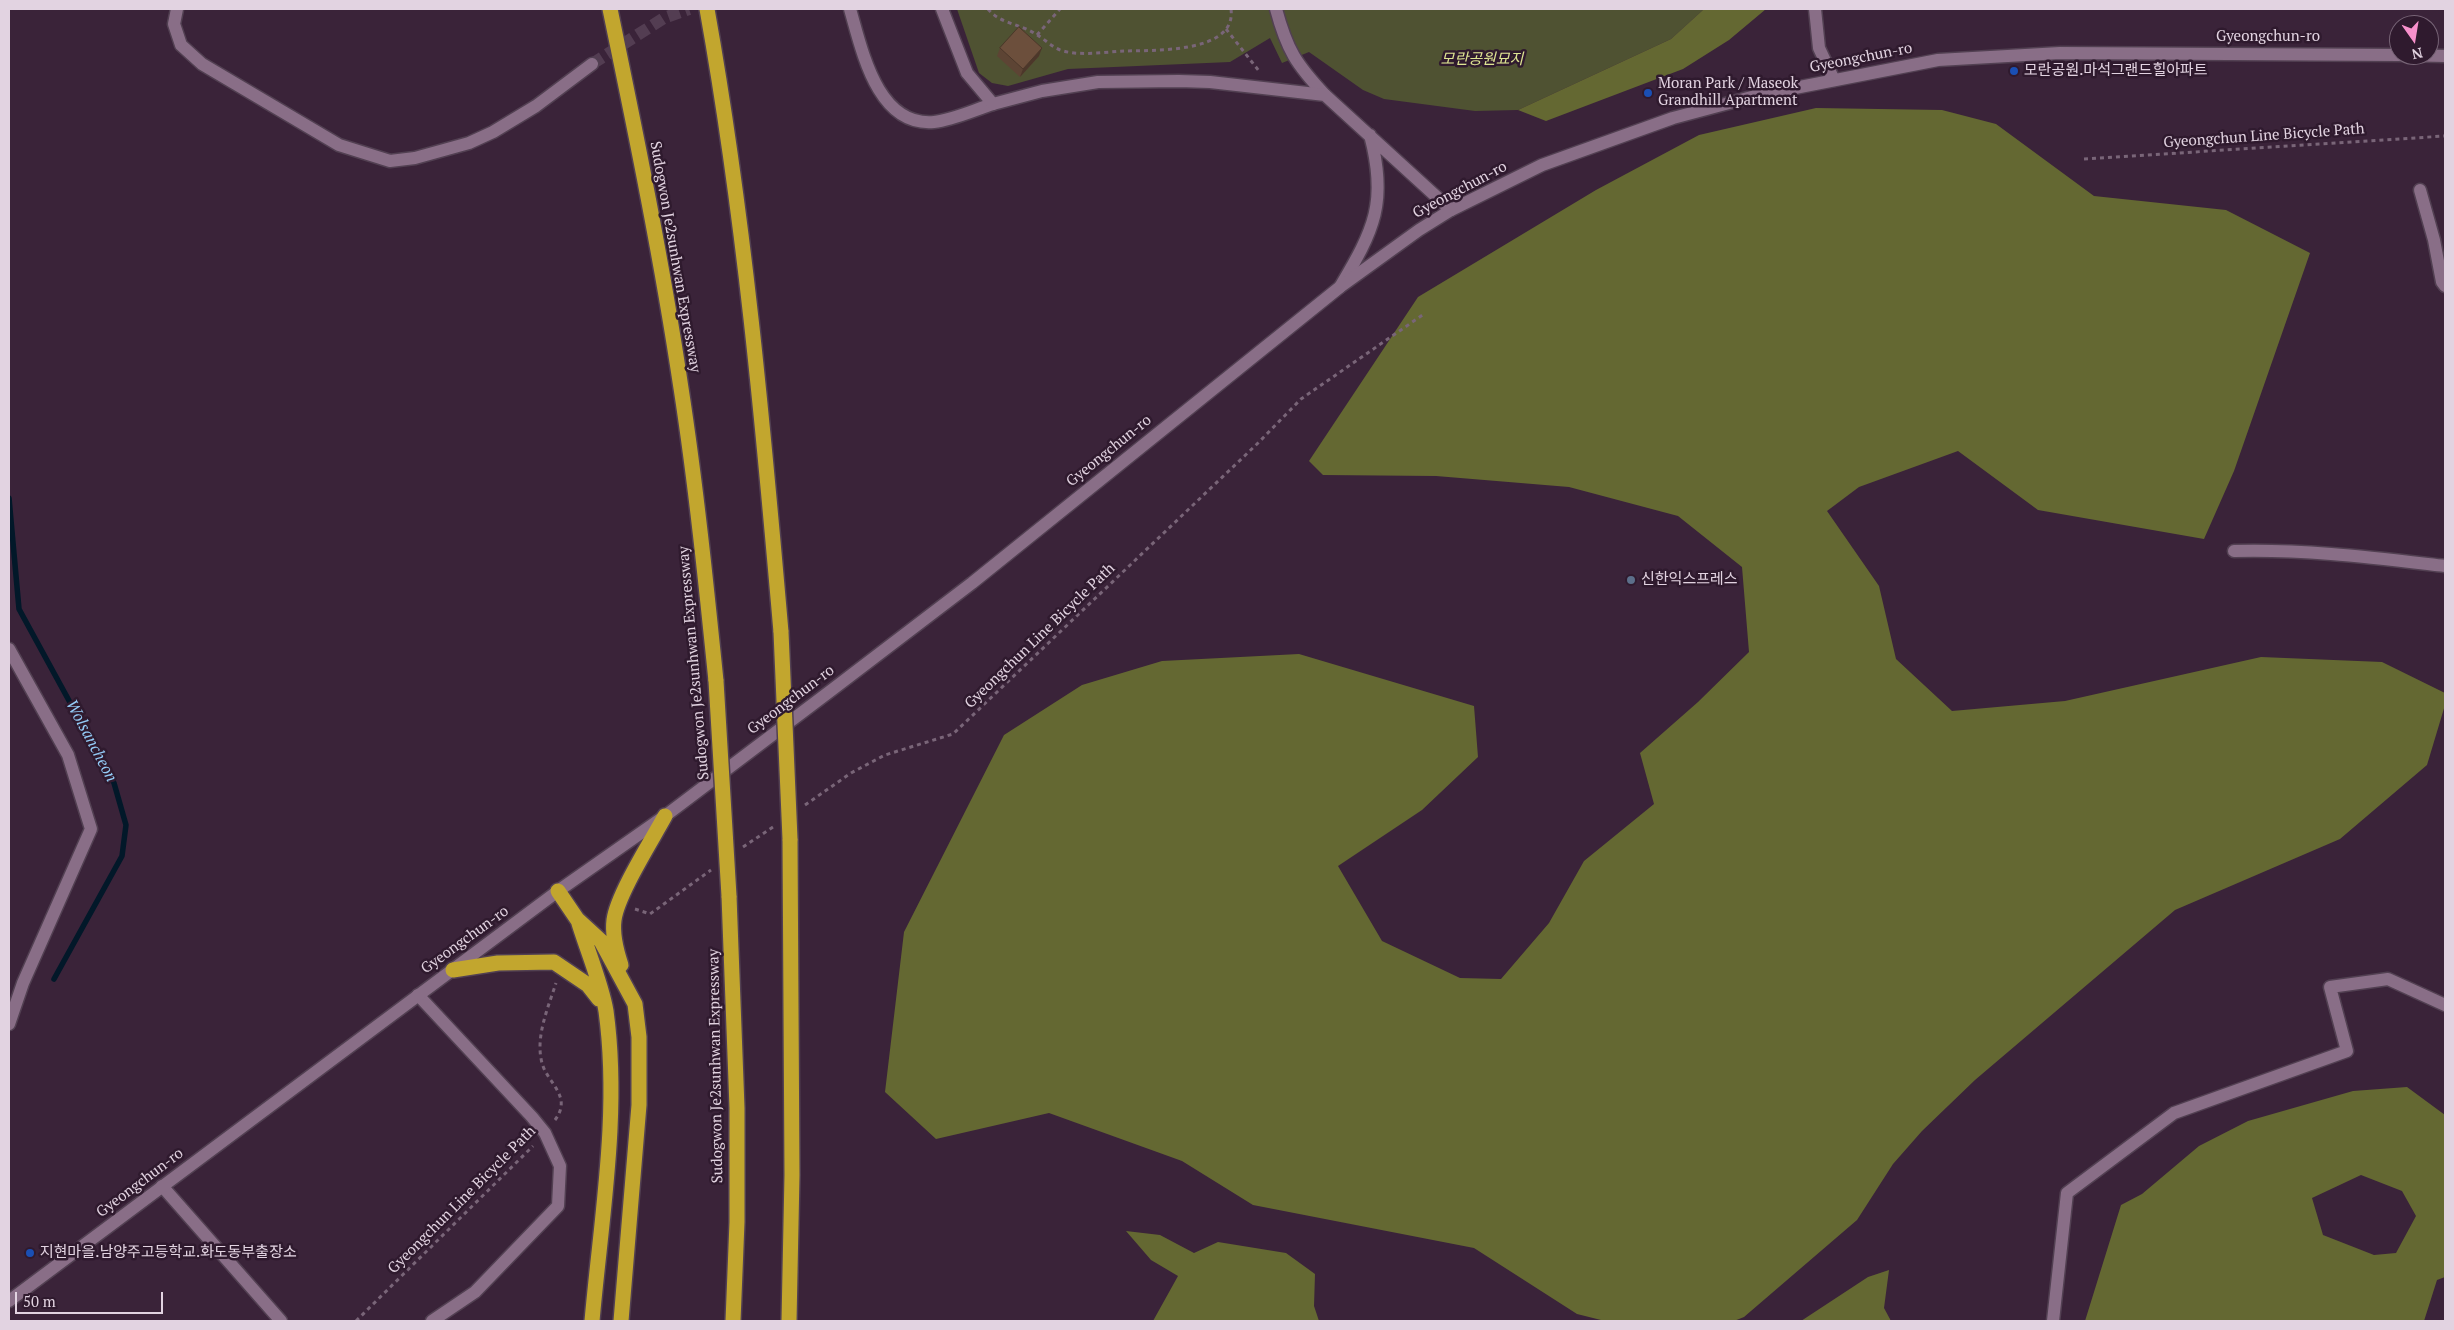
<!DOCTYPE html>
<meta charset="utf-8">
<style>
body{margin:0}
#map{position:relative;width:2454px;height:1330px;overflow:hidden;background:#3a2339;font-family:"PT Serif",serif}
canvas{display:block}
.frame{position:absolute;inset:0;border:10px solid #e2d3e1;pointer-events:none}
.north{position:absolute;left:2389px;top:15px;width:50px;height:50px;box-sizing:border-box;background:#2f1a2e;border:1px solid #776476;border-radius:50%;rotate:167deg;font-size:14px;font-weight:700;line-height:20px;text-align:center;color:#e2d3e1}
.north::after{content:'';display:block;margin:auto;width:18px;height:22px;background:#f890cc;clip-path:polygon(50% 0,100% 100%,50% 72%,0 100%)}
.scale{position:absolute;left:15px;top:1292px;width:148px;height:22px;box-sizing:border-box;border:2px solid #e2d3e1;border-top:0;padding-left:6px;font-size:15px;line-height:18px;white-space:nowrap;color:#e2d3e1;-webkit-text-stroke:4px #2f1a2e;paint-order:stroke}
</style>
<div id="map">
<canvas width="2454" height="1330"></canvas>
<div class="frame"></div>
<div class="north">N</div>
<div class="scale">50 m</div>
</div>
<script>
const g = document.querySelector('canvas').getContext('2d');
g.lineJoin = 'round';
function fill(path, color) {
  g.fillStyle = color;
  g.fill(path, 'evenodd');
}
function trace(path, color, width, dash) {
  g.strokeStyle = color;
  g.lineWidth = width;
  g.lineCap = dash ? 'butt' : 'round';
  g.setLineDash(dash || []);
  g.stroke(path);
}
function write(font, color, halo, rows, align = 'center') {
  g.font = font + ' "PT Serif","Noto Sans KR",serif';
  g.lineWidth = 5;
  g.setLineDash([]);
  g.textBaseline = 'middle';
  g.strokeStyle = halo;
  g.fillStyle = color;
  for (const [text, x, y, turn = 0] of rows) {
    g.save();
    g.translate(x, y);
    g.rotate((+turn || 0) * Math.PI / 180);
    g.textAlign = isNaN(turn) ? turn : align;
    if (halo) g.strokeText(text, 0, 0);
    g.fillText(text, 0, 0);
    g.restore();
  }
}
fill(new Path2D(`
 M 957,9 L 1704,9 L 1671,39 L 1518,110 L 1475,111 L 1384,99 L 1363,90 L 1309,52 L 1282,63 L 1270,38 L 1230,62 L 1068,69 L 1008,86 L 992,83 L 979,73 Z`), '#4f5232');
fill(new Path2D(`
 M 1704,9 L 1766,9 L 1729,40 L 1683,69 L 1546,121 L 1518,110 L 1671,39 Z
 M 1816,108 L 1942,110 L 1996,124 L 2094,196 L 2226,210 L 2310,253 L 2234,471 L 2204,539 L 2038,510 L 1958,451 L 1859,487 L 1827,511 L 1879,586 L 1896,659 L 1952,711 L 2065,701 L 2261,657 L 2382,662 L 2445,693 L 2445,705 L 2427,765 L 2340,839 L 2175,910 L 1975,1080 L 1922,1131 L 1893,1164 L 1857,1220 L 1744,1317 L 1734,1321 L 1605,1321 L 1577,1314 L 1474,1248 L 1253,1205 L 1182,1161 L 1049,1113 L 936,1139 L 885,1092 L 904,932 L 1004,735 L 1082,685 L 1162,661 L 1299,654 L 1474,706 L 1478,757 L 1422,810 L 1338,866 L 1382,941 L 1460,978 L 1501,979 L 1549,923 L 1584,861 L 1654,804 L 1640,753 L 1698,702 L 1749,652 L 1742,567 L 1678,516 L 1569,487 L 1436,476 L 1323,475 L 1309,461 L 1418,297 L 1596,190 L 1699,135 Z
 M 2407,1087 L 2445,1115 L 2445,1277 L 2437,1280 L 2424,1321 L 2085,1321 L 2121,1205 L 2142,1194 L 2199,1146 L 2248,1121 L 2353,1091 ZM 2361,1175 L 2402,1191 L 2416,1216 L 2396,1253 L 2374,1255 L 2323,1235 L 2312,1198 Z
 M 1126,1231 L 1160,1235 L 1194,1253 L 1218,1242 L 1286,1253 L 1315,1274 L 1314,1306 L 1319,1321 L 1153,1321 L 1178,1276 L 1151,1260 Z
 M 1889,1270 L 1884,1308 L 1891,1321 L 1801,1321 L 1868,1277 Z`), '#646832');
trace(new Path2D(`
 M 9,498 L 19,609 L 114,783 L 126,825 L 122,856 L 54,979`), '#021829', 5.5);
trace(new Path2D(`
 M 592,64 L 664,18 L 689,9`), '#533d52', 12, [12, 6]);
const service = new Path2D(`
 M 850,9 C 862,50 877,127 934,122 C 953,120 974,110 993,104
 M 1276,9 C 1287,50 1296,64 1325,95
 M 1815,9 L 1819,48 L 1834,80
 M 2420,190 L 2434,240 L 2442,282 L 2445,286
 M 2234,551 C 2305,549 2375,558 2445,566`);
const minor = new Path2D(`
 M 177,9 L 174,24 L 181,45 L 202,64 L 339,145 L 390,161 L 415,158 L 469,143 L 493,132 L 536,106 L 592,64
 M 942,9 L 967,73 L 993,104 L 1042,91 L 1098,82 L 1179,81 L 1210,82 L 1325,95 L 1451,210
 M 1340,287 C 1374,230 1388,202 1370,135
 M 9,649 L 68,755 L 91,829 L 23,983 L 9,1024
 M 418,995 L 532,1117 L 545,1133 L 560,1166 L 558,1206 L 475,1292 L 432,1321
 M 162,1186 L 281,1321
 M 2053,1321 L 2067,1193 L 2174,1113 L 2347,1051 L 2330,987 L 2388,979 L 2445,1005`);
const tertiary = new Path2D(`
 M 2402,55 L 2445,56
 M 9,1301 L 558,891 L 665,816 L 833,689 L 972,583 L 1340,287 L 1419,230 L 1451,210 L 1542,165 L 1673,118 L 1759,95 L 1938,60 L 2060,53 L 2399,55`);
const motorway = new Path2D(`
 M 610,9 C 636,134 662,261 681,388 C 696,485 706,583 716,681
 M 707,9 C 744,215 763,424 781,632
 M 558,891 L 577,919 L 601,941 L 635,1004 L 639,1037 L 639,1105 L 621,1321
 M 729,896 L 737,1108 L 737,1222 L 733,1321
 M 578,920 C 586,947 602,985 606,1011 C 620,1113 601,1219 592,1321
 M 621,965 C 616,950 612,935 614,920 C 617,895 652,840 665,816
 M 453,970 L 498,963 L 554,962 L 588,985 L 599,999
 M 789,1321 L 792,1175 L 790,839`);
trace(service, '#524052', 15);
trace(minor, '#524052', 15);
trace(tertiary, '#524052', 15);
trace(motorway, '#524052', 18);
trace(new Path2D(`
 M 988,9 C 999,23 1019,24 1034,33 C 1045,39 1051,47 1063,51 C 1082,56 1104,52 1124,51 C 1152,50 1237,54 1231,9
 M 1226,29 L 1259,71
 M 1037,35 L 1060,9
 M 2084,159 L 2445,136
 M 805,805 L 851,773 L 885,755 L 953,734 L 1257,444 L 1301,399 L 1424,314
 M 743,847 L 773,827
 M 635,909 L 650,914 L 711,870
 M 555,1120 C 573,1096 547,1083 542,1063 C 535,1037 548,1008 556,983
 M 356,1321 L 533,1146`), '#796578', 3, [4, 4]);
trace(service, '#896e87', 12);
trace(minor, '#896e87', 12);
trace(tertiary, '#896e87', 12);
trace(motorway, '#c2a62e', 15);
const motorwayBridge = new Path2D(`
 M 781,632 L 790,839
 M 716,681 L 729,896`);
trace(motorwayBridge, '#524052', 18, []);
trace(motorwayBridge, '#c2a62e', 15);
fill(new Path2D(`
 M 1000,48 L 1039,56 L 1020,77 L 997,56 Z`), '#5d4434');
fill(new Path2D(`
 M 1042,48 L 1039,56 L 1020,77 L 1023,69 Z`), '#4c372a');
const building = new Path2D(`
 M 1019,27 L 1042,48 L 1023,69 L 1000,48 Z`);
fill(building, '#6c4f3c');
trace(building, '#4c372a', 1);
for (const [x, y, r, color] of [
 [2014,71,5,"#1a4fb4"],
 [1648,93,5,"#1a4fb4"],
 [1631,580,5,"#5c6f8a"],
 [30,1253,5,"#1a4fb4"]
]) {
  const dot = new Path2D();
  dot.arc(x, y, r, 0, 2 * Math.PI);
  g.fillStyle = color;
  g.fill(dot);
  trace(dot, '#2f1a2e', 2);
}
write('15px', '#e2d3e1', '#2f1a2e', [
 ["Gyeongchun-ro",2268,37],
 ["Gyeongchun-ro",1861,58,-11],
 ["Gyeongchun Line Bicycle Path",2264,136,-4],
 ["Gyeongchun-ro",1460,190,-28],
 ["Sudogwon Je2sunhwan Expressway",675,257,80],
 ["Gyeongchun-ro",1109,451,-39],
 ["Gyeongchun Line Bicycle Path",1040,636,-44],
 ["Sudogwon Je2sunhwan Expressway",694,663,-95],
 ["Gyeongchun-ro",791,700,-37],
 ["Gyeongchun-ro",465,940,-36],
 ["Sudogwon Je2sunhwan Expressway",716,1066,-91],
 ["Gyeongchun-ro",140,1183,-37],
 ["Gyeongchun Line Bicycle Path",462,1200,-45]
]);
write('italic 15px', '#dee592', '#2f1a2e', [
 ["모란공원묘지",1482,60]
]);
write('15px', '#e2d3e1', '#2f1a2e', [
 ["모란공원.마석그랜드힐아파트",2024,71],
 ["Moran Park / Maseok",1658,84],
 ["Grandhill Apartment",1658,101],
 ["신한익스프레스",1641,580],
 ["지현마을.남양주고등학교.화도동부출장소",40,1253]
], 'left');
write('italic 16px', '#94cbf7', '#2f1a2e', [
 ["Wolsancheon",91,741,62]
]);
</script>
